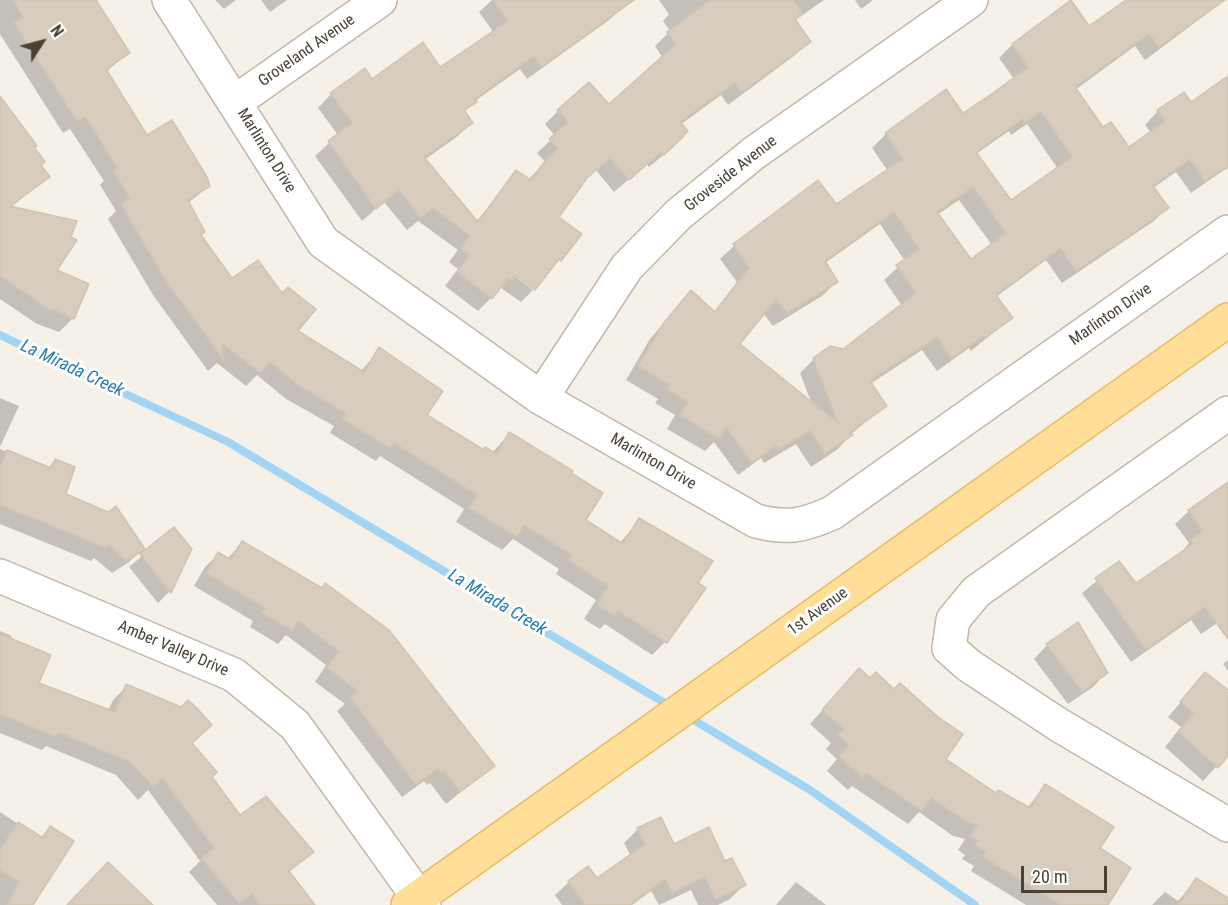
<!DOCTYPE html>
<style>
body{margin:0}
#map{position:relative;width:1228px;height:905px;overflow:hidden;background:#f5f1e8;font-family:"Roboto Condensed",sans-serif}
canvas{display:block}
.north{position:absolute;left:12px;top:12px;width:60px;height:60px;-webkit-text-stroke:4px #fff;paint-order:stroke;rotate:54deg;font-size:16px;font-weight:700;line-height:24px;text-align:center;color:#494136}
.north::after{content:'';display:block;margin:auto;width:21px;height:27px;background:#494136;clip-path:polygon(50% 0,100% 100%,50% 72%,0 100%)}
.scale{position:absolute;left:1021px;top:866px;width:86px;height:27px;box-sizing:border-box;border:3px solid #494136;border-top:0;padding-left:8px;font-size:18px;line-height:21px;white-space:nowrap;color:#494136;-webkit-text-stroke:4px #fff;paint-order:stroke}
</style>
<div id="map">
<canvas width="1228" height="905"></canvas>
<div class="north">N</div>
<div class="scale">20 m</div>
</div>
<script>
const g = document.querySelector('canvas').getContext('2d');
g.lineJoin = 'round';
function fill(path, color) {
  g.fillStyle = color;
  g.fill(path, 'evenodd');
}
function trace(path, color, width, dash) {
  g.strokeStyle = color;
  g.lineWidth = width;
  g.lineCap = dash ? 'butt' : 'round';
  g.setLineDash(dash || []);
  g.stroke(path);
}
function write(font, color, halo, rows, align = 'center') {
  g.font = font + ' "Roboto Condensed",sans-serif';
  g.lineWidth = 6;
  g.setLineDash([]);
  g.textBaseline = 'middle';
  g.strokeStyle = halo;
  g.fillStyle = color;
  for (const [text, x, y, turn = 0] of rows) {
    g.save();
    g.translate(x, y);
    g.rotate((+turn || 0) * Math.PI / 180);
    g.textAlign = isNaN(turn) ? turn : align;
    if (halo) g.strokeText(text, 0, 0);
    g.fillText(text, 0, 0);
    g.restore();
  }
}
fill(new Path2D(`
 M 0,0 L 95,0 L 128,53 L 106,72 L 147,137 L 209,186 L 188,203 L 200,235 L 232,280 L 296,332 L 361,371 L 380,349 L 425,416 L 483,452 L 492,453 L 509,434 L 584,521 L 620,543 L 639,520 L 696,583 L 704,588 L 665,642 L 652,655 L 605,624 L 600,629 L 584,619 L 596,600 L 556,574 L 559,569 L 513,539 L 502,550 L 456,522 L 464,509 L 380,456 L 376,461 L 330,433 L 334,426 L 286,399 L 257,375 L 246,386 L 217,363 L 208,371 L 153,295 L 108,219 L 116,211 L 100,185 L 104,181 L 70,129 L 63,133 L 0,34 Z
 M 215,0 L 236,0 L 224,9 Z
 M 261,0 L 287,0 L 270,12 Z
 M 492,0 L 617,0 L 622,7 L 609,20 L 527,79 L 520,69 L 475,101 L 464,112 L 471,123 L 458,136 L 424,160 L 476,222 L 517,172 L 528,180 L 545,162 L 537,153 L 555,136 L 545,124 L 558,111 L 609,106 L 663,58 L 655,46 L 670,31 L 663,21 L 669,14 L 659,0 L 824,0 L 794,21 L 809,42 L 795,55 L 728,105 L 721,95 L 680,125 L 667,152 L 649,167 L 647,164 L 614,192 L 596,170 L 582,182 L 508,271 L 533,290 L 521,302 L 501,288 L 478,311 L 445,286 L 458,269 L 449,262 L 458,250 L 418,221 L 407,230 L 384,202 L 362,221 L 315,156 L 338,135 L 318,108 L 331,94 L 372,81 L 440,69 L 494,33 L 479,12 Z
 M 855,0 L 873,0 L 861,9 Z
 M 1125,0 L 1225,0 L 1145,60 L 1135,46 L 1075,90 L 1103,130 L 1129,149 L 1151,133 L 1145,125 L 1158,111 L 1191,104 L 1228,78 L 1228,167 L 1191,193 L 1176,172 L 1153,188 L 1167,208 L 1154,221 L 1062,283 L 1046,260 L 996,297 L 1011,318 L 971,351 L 969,348 L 937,371 L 922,350 L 870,384 L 885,406 L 850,435 L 838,449 L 811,467 L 796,444 L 764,463 L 761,458 L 738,475 L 714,442 L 705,451 L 667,429 L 675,415 L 655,403 L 658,399 L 626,380 L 650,339 L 691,292 L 714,312 L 737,282 L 720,259 L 734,246 L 817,182 L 835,207 L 888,171 L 872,148 L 886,134 L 946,91 L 963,116 L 1014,79 L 999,58 L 1012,45 L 1071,2 L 1089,28 ZM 1027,124 L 1058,169 L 1011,202 L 976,154 L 1009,131 L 1011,135 ZM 959,200 L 992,245 L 970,261 L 937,215 ZM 880,224 L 905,261 L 884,280 L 902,306 L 843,350 L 814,359 L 800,373 L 812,404 L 738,344 L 763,313 L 773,326 L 822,296 L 836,282 L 825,263 Z
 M 0,111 L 33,148 L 40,166 L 48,177 L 10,208 L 55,271 L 73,318 L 59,332 L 37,324 L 0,299 Z
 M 0,398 L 19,406 L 0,447 Z
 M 0,449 L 48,468 L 55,460 L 64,495 L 143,549 L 129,562 L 112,573 L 94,558 L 91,561 L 0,524 Z
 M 1228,483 L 1228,616 L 1201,634 L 1191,620 L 1131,662 L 1082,593 L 1119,563 L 1135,585 L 1178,556 L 1189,543 L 1175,524 L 1189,511 Z
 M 174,529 L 190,549 L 169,592 L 158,603 L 129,567 Z
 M 242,543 L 321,589 L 325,585 L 493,766 L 446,804 L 430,783 L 427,785 L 424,781 L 402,797 L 337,711 L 345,704 L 315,682 L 326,665 L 286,635 L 278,644 L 250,627 L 253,621 L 194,586 L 205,567 L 219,554 L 227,559 Z
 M 1078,624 L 1106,673 L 1093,687 L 1068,704 L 1034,659 L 1047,645 Z
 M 0,631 L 12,636 L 10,640 L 37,683 L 108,711 L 113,700 L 127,686 L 191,743 L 210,777 L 240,817 L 312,852 L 288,873 L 305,905 L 217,905 L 189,872 L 200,861 L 148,790 L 138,800 L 116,775 L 46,746 L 42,750 L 0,733 Z
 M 1228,660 L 1228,671 L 1223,664 Z
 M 1205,674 L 1228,692 L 1228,754 L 1203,781 L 1165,747 L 1181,727 L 1168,717 Z
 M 846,684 L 944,759 L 996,795 L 1027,808 L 1045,786 L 1098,849 L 1106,905 L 1026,905 L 971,871 L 974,866 L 962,859 L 965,855 L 958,850 L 965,839 L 953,836 L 919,812 L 908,824 L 852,786 L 848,790 L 827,771 L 837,759 L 826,749 L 831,743 L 810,724 Z
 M 0,812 L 40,838 L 50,828 L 31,905 L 0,905 Z
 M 638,829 L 674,846 L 724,863 L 744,885 L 730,899 L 718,905 L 698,905 L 691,890 L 659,905 L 651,891 L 632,905 L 562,905 L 555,895 L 569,882 L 597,881 L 631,856 L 624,843 Z
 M 1196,880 L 1228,901 L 1228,905 L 1152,905 L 1165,892 L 1178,901 Z
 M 796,882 L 826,905 L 776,905 Z`), '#0003');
trace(new Path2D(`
 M 0,335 L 228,442 L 673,708
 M 687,716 L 810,790 L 975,905`), '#a2d5f4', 8);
const building = new Path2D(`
 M 13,0 L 96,0 L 130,53 L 106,69 L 147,135 L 172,120 L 207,177 L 210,186 L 188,200 L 205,232 L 201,235 L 232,278 L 258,260 L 282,293 L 288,287 L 316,309 L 298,331 L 364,372 L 379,347 L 443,391 L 427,415 L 484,450 L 485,447 L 497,454 L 509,432 L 573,471 L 571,473 L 603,493 L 586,520 L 623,544 L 639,518 L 713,561 L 698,583 L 706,588 L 667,643 L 618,611 L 615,616 L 597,605 L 608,586 L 568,560 L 572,555 L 524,525 L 517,537 L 469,508 L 477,495 L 394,443 L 390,448 L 342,419 L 346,413 L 299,386 L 270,362 L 260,373 L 222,343 L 223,359 L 166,281 L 121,204 L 130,198 L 113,171 L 117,168 L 89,122 L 84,117 L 77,121 L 14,23 L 23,17 Z
 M 493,0 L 634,0 L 542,67 L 534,56 L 475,99 L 477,102 L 464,110 L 473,123 L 424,157 L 478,222 L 516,170 L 531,180 L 546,160 L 558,149 L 549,139 L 568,122 L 557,110 L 589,82 L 609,104 L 676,44 L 667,32 L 711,0 L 793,0 L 803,14 L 795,19 L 811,42 L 742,92 L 735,83 L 680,122 L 688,131 L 682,138 L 664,155 L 661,152 L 629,180 L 610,158 L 587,178 L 559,217 L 582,234 L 561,261 L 559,259 L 535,290 L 515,275 L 511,280 L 508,278 L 492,299 L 457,272 L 470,255 L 461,248 L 470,236 L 433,208 L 421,218 L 399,190 L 376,209 L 328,141 L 352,123 L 330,93 L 365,68 L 372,79 L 423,42 L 440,67 L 508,21 Z
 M 1071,0 L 1089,26 L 1126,0 L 1225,0 L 1159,47 L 1149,34 L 1075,87 L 1103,127 L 1111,122 L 1129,147 L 1165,121 L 1157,110 L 1184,92 L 1191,102 L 1228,76 L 1228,167 L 1205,181 L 1190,159 L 1153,186 L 1169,208 L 1111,249 L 1110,248 L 1076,271 L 1060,248 L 996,295 L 1013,318 L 985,338 L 983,336 L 951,359 L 937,337 L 870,381 L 887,406 L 849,433 L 853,435 L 825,454 L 810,431 L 778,450 L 775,446 L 752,463 L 726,427 L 719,439 L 680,415 L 688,402 L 667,389 L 670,385 L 638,366 L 663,324 L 691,290 L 715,312 L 749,268 L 733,244 L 818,180 L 836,204 L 903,159 L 885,133 L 946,89 L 963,113 L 993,93 L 1028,67 L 1012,44 ZM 1041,111 L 1072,157 L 1011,200 L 976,152 L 1023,119 L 1025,123 ZM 973,187 L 1006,233 L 971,259 L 937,212 ZM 894,212 L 919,249 L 896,265 L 916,293 L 843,349 L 830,346 L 813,358 L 838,423 L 740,344 L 776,299 L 787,313 L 838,282 L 825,261 Z
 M 0,96 L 37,146 L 34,147 L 45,162 L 41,165 L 50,177 L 10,206 L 77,221 L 71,237 L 77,240 L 57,270 L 89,284 L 74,319 L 53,309 L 52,311 L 0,276 Z
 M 7,450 L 51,468 L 55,459 L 75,467 L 66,494 L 108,512 L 116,506 L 145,549 L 126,561 L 109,545 L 106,548 L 0,505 L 0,466 Z
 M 1228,482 L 1228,639 L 1205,607 L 1146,650 L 1095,578 L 1119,561 L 1136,583 L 1193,544 L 1190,540 L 1203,531 L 1188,510 Z
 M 174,527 L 192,549 L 171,593 L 140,554 Z
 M 242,541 L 322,588 L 325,583 L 389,630 L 495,766 L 460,792 L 444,771 L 441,773 L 438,769 L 416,785 L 350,697 L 358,691 L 327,668 L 339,651 L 298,621 L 293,631 L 262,613 L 265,608 L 206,573 L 218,552 L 231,560 Z
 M 1078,622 L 1108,673 L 1082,691 L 1046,644 Z
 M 0,634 L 51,655 L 39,683 L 115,712 L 126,684 L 181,707 L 188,700 L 195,706 L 212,725 L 192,743 L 217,772 L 212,777 L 240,815 L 266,796 L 314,852 L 289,871 L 315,905 L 260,905 L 252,894 L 239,903 L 201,858 L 214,848 L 162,778 L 153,787 L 130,762 L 58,732 L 56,737 L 0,714 Z
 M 859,668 L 870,678 L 876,672 L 894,689 L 900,683 L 938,717 L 963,734 L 946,759 L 996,793 L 998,790 L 1030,808 L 1045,784 L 1114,827 L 1100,848 L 1131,868 L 1108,905 L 1061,905 L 983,857 L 986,852 L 975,845 L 978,841 L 970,836 L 978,825 L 967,822 L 931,798 L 922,811 L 866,773 L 863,778 L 839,756 L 849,745 L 838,735 L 844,729 L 822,710 Z
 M 1205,672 L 1228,690 L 1228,756 L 1218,768 L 1178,732 L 1194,713 L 1180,702 Z
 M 661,817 L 674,844 L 709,827 L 725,861 L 732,858 L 746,885 L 716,900 L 705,877 L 672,893 L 665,879 L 629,905 L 585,905 L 568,881 L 588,866 L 597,878 L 645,844 L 637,828 Z
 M 18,822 L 43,838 L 50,826 L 74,841 L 33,905 L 7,905 L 19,882 L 0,870 L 0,850 Z
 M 108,862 L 153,905 L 67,905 Z
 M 1196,878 L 1228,898 L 1228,905 L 1178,905 Z`);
fill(building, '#d7ccbd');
trace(building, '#d2c4b0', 1.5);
const minor = new Path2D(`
 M 169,0 L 323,242 L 541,398 L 756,521 C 788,529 802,526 832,513 L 1228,232
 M 235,102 L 380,0
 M 541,398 L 627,267 L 679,214 L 754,153 L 971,0
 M 1228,413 L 976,592 L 953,620 L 949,648 L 968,665 L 1059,725 L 1228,825
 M 0,576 L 234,675 L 295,725 L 424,905`);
const major = new Path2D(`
 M 408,905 L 1228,320`);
trace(minor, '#c1b8aa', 36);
trace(major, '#e9bc62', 36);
trace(minor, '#fff', 33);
trace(major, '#ffde97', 33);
write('16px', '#494136', '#fff', [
 ["Groveland Avenue",307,51,-35],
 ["Marlinton Drive",266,151,58],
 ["Groveside Avenue",731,174,-38],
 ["Marlinton Drive",1111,315,-35],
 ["Marlinton Drive",653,462,30],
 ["1st Avenue",818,612,-36],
 ["Amber Valley Drive",173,649,23]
]);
write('italic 18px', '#297cb2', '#fff', [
 ["La Mirada Creek",72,369,25],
 ["La Mirada Creek",497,603,31]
]);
</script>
